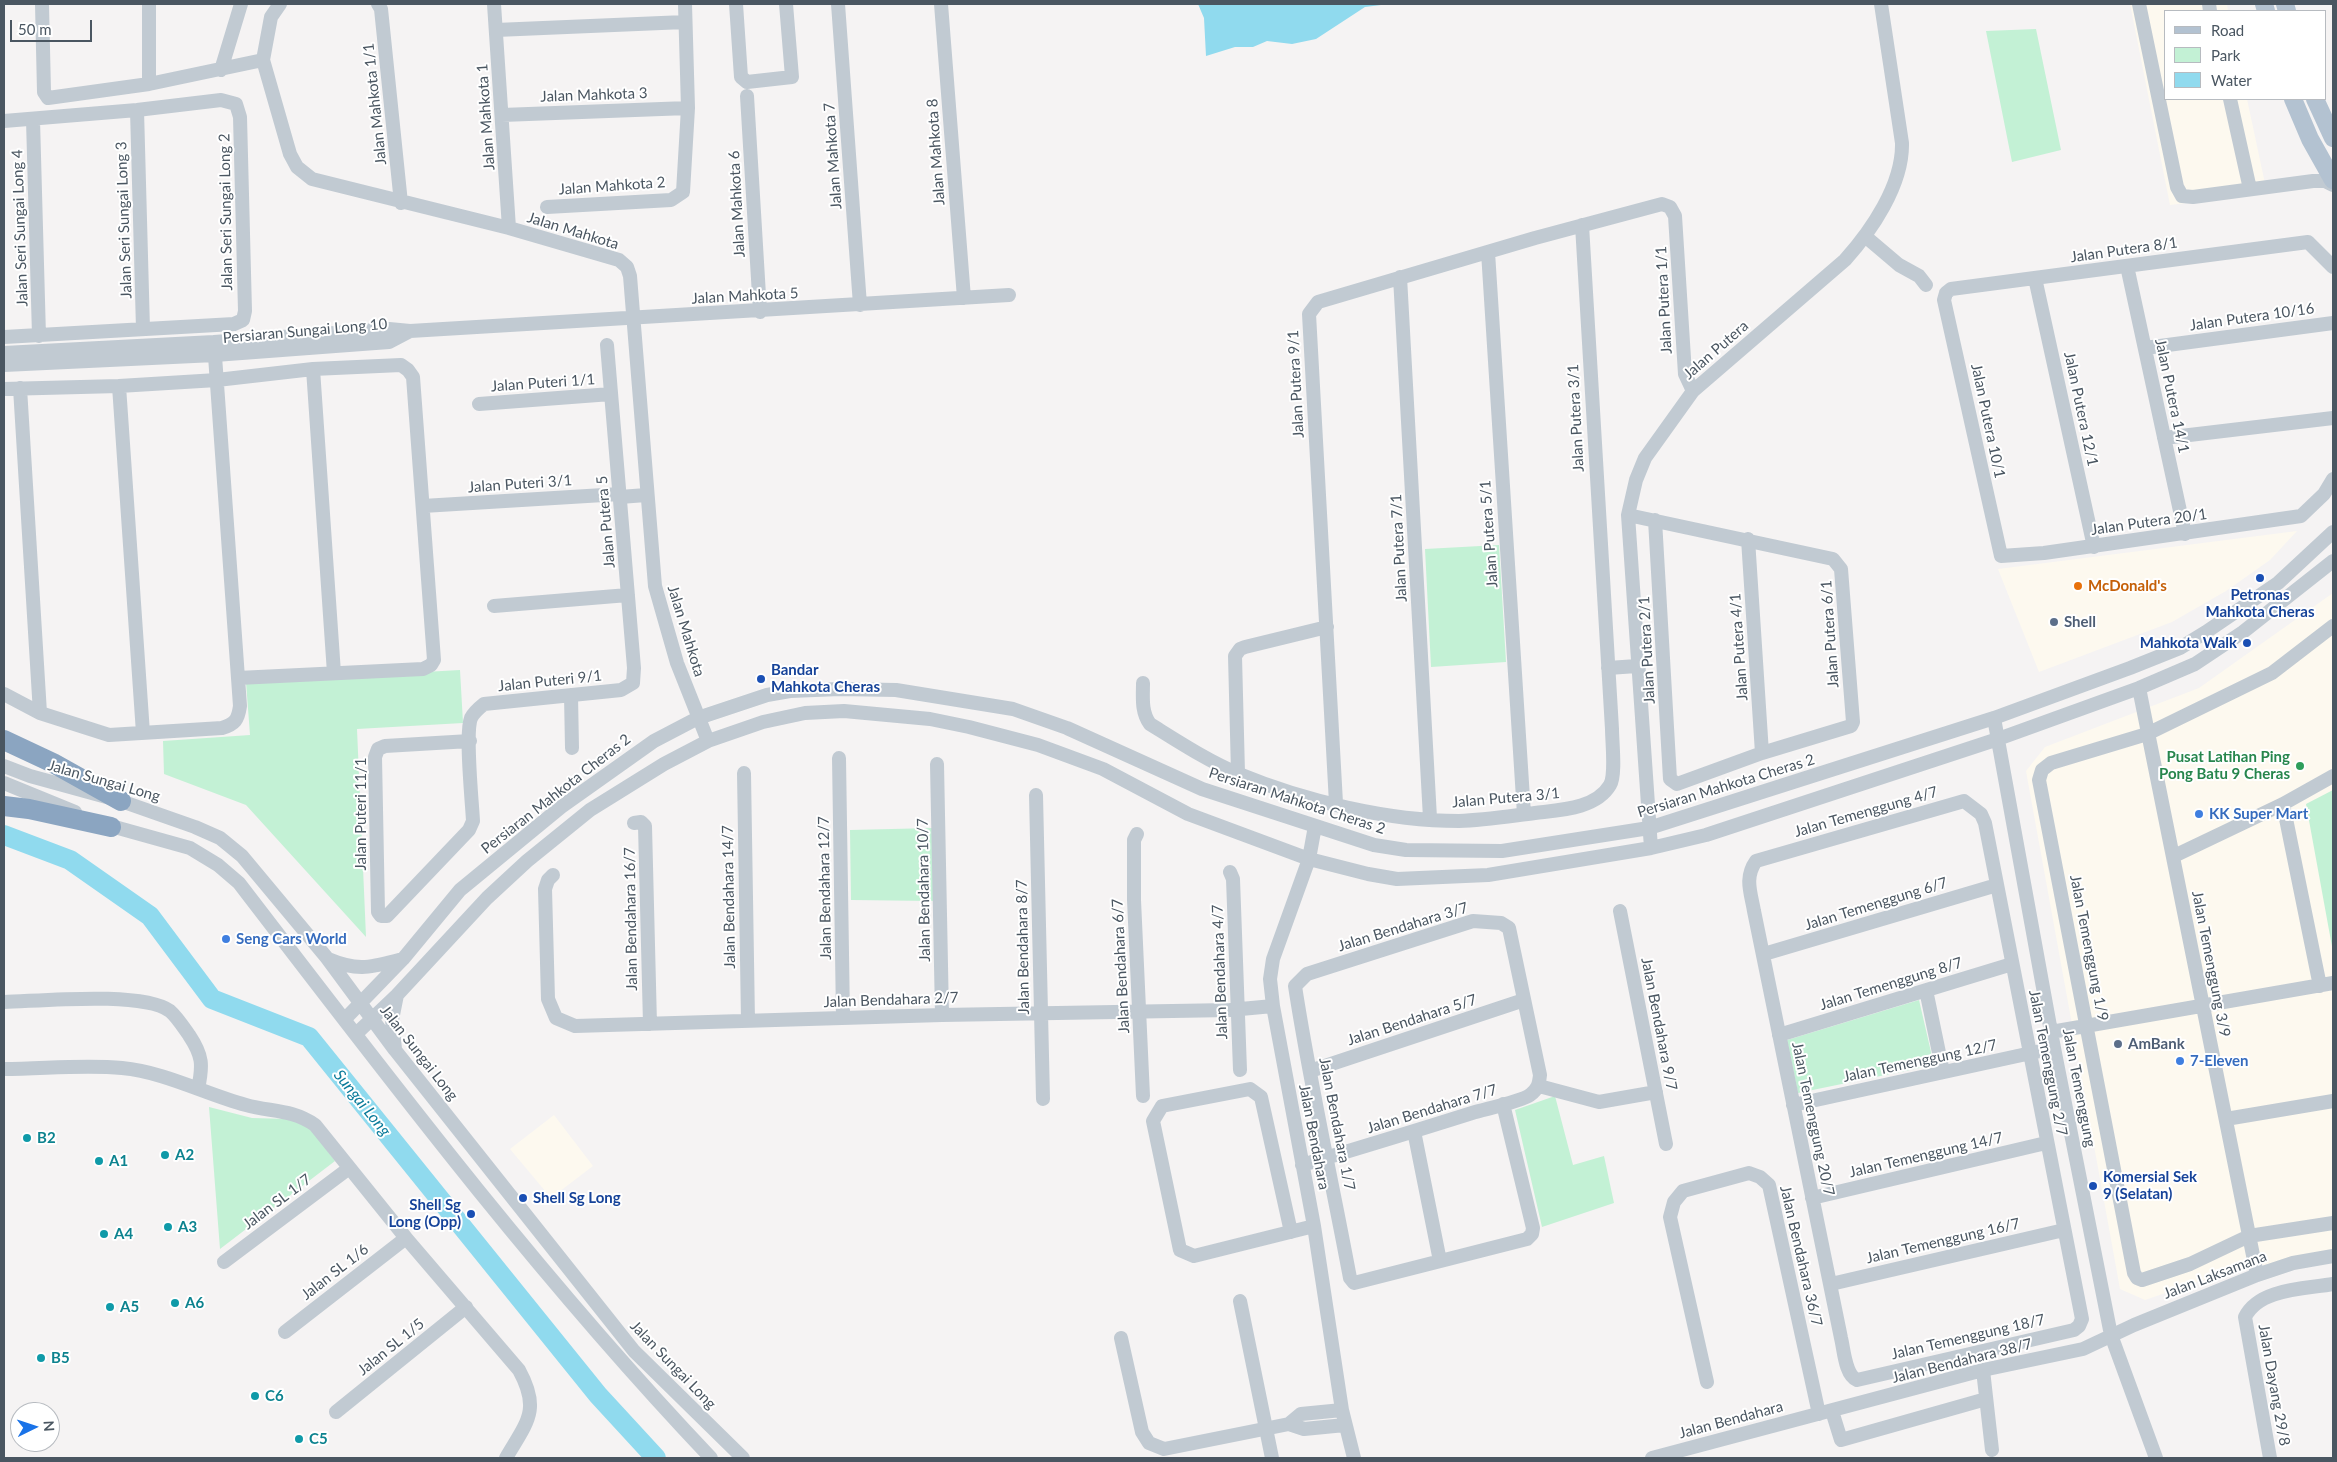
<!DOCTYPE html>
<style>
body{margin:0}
#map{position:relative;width:2337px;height:1462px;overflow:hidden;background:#f5f3f3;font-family:Lato,sans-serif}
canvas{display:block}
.frame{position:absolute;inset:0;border:5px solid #4a5661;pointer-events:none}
.legend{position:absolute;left:2164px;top:10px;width:162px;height:90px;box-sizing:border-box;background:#fff;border:1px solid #b7bbc0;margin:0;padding:6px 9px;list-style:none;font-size:15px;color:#4a5661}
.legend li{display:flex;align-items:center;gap:10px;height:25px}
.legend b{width:25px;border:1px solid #b7bbc0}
.north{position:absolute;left:10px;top:1402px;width:50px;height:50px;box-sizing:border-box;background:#fff;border:1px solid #b7bbc0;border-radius:50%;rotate:86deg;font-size:14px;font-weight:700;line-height:20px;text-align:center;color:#4a5661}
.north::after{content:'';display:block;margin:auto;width:18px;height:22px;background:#1a73e8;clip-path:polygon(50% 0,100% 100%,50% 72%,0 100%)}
.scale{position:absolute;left:10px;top:20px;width:82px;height:22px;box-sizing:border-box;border:2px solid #4a5661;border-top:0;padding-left:6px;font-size:15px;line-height:18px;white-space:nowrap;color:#4a5661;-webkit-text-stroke:4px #fff;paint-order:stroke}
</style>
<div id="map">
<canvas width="2337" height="1462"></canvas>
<div class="frame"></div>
<ul class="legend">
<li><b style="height:6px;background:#b3c2d1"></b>Road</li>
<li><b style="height:14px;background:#c3f1d5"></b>Park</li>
<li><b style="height:14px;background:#90daee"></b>Water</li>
</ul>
<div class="north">N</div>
<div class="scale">50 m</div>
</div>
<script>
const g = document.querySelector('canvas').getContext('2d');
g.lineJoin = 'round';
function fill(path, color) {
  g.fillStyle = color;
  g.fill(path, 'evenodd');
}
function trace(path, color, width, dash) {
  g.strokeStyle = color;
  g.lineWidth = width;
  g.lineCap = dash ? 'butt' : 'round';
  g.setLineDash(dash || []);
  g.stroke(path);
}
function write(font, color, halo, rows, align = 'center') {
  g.font = font + ' Lato,sans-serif';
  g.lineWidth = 4;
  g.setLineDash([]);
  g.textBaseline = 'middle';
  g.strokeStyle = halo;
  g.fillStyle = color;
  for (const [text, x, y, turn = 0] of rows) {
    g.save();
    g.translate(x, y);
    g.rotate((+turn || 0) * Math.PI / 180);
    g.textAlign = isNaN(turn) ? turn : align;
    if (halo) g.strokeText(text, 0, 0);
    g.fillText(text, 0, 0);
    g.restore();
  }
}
fill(new Path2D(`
 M 2130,4 L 2227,4 L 2228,11 L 2166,11 L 2166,99 L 2247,99 L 2267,193 L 2170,205 Z
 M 2297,531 L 2270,560 L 2226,591 L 2172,622 L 2039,672 L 1998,569 Z
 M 2333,593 L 2333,1253 L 2233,1270 L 2145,1300 L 2120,1289 L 2026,771 L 2045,747 L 2199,688 Z
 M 554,1115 L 593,1166 L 551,1198 L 510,1149 Z`), '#fdf9ef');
fill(new Path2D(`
 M 2036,29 L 2061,150 L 2012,162 L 1986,31 Z
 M 1499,545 L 1506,662 L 1431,667 L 1425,549 Z
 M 460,670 L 463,723 L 357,729 L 366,937 L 246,805 L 164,774 L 163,741 L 250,735 L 246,682 Z
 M 2333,790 L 2333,952 L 2306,804 Z
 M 933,828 L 933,901 L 851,900 L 850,830 Z
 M 1919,1000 L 1934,1065 L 1798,1093 L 1787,1040 Z
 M 1555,1096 L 1573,1165 L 1604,1156 L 1614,1203 L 1542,1227 L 1515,1110 Z
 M 209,1107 L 252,1118 L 288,1119 L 310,1127 L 335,1161 L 220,1249 Z`), '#c3f1d5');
fill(new Path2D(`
 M 1198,4 L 1389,4 L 1365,7 L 1316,39 L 1292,44 L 1267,41 L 1253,47 L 1235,47 L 1206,56 L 1204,18 Z`), '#90daee');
trace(new Path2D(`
 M 4,835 L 70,860 L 150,916 L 212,999 L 309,1037 L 598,1395 L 656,1458`), '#90daee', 20);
trace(new Path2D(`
 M 42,4 L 44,92 L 48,98 L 149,84 L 263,60
 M 280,4 L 271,17 L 263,60 L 290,154 L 297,167 L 312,179 L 509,228 L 619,260 L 627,267 L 630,276 L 655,586 L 677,663 L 708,741
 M 378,4 L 381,9 L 401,203
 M 494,4 L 509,228
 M 736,4 L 741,77 L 747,82 L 792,77 L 786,4
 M 838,4 L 860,305
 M 941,4 L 964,298
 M 2139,4 L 2177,187 L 2182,196 L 2193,197 L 2313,181 L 2325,181 L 2333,185
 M 2209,4 L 2210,11
 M 496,30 L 685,22
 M 221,70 L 241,4
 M 149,84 L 149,4
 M 747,96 L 760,312
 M 2230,99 L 2250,189
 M 137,110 L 143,329
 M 502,115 L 688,108
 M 33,120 L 39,336
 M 4,121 L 137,110 L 221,100 L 236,104 L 240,117 L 245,311 L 243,320 L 234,324 L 4,337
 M 547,207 L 671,200 L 683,192 L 688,108 L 685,4
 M 1866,237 L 1899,265 L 1919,276 L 1926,285
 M 1488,252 L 1524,814
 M 2127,266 L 2185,534
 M 1400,277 L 1430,818
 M 2035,278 L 2094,547
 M 1946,293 L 1944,300 L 2001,556 L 2044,553 L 2301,516 L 2324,494 L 2333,479
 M 1946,293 L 1951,289 L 2308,242 L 2333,267
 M 2145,348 L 2333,323
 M 4,353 L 214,342 L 389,329 L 410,331 L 1009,295
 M 4,365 L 215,355 L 389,342 L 410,331
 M 313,369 L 334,673
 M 119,386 L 143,733
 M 20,388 L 40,713
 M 4,389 L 119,386 L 217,380 L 313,369 L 401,365 L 408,370 L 413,377 L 434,660 L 431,665 L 423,669 L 238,678
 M 479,404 L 611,394
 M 2164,438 L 2333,418
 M 620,497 L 646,495
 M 423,506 L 620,494
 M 1628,515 L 1833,559 L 1841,569 L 1853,722 L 1851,726 L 1762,753 L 1677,784 L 1670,779 L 1655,520
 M 1748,539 L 1762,753
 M 494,606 L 628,595
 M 2333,626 L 2272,673 L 2147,734 L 2051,763 L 2042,770 L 2039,780 L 2134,1273 L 2137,1278 L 2142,1280 L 2190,1264 L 2249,1236 L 2333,1223
 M 1608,668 L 1637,666
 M 1143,683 C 1143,697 1141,712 1150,724 C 1179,742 1208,761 1239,774 C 1304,801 1389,821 1459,821 C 1484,820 1510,816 1535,813 C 1559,810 1596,809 1610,785 C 1616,775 1612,742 1612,729 L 1582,225
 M 2139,688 L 2257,1275
 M 4,694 L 40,713 L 109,735 L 222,728 C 235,724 238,720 240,706 L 214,342
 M 571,695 L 572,748
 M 1994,718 L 2054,1048 L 2111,1335 L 2156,1458
 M 470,741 L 385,746 L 378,749 L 375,757 L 378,912 L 381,916 L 387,916 L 469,830 L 473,821 C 472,801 465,733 471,718 C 474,712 479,708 484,704 L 621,690 L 633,683 L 634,668 L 607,345
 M 839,758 L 843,1018
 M 937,764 L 942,1015
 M 4,766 L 30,776 L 121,801 L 195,827 L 220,838 L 242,856 L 327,958 L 395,1050 L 634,1351 L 743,1458
 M 744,773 L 748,1021
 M 1238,773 L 1235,656 L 1240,649 L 1245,647 L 1327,627
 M 4,783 L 75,812
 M 1036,795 L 1043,1099
 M 1964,801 L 1981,814 L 1985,823 L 2082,1319 L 2079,1326 L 2074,1330 L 1857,1380 C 1845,1375 1844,1350 1841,1338 L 1754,911 C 1751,893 1744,878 1756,861 Z
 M 1336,803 L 1309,314 L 1318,302 L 1535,238 L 1662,204 L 1670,207 L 1675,216 L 1685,374 L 1693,391
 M 2283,804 L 2320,986
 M 634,823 L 641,822 L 645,826 L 650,1024
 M 104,824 L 190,848 L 218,865 L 239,883 C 390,1080 540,1278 711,1458
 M 1315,826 L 1309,859 L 1273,959 L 1270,979 L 1273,1006 L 1314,1226 L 1342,1410 L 1354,1458
 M 1137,834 L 1134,840 L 1134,900 L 1143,1096
 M 1651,848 L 1628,515 L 1636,480 L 1645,458 L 1693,391 L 1845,260 C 1871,231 1903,185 1902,143 L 1881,4
 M 2174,856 L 2283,804 L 2333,776
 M 1230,872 L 1233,879 L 1240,1070
 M 553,875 L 548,880 L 545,889 L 548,999 L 556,1018 L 575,1026 L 942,1015 L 1230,1010 L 1273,1006
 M 1620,911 L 1666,1144
 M 1764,954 L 1997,885
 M 328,959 C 359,972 371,967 403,959
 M 1926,990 L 1943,1072
 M 4,1002 C 41,1001 142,991 170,1011 C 177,1017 184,1028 189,1035 C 203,1056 203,1065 198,1089
 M 345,1019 L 403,959 L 460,890 L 561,807 L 654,741 L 698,718 L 767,695 L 790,691 L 840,689 L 896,690 L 1013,709 L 1067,728 L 1202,789 L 1374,845 L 1406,850 L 1502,851 L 1649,828 L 1994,718 L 2130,668 L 2180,648 L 2206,632 L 2278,583 L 2333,532
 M 2051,1032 L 2333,983
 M 356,1034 L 397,995 L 487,898 L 527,861 L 590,810 L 664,764 L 708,741 L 763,722 L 805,713 L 844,711 L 930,719 L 969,727 L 1038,745 L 1103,769 L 1188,814 L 1309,859 L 1368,874 L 1397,879 L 1488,875 L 1651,848 L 1706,835 L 1998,739 L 2139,688 L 2195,664 L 2243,632 L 2333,561
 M 1779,1035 L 2012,964
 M 395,1049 L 392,1020 L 397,995
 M 4,1069 C 43,1069 84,1064 122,1068 C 165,1072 205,1094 246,1105 C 271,1112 292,1109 315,1125 L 406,1238 L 519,1370 C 541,1410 527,1422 506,1458
 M 1310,1071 L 1524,1000
 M 1539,1086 L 1599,1102 L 1656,1092
 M 1793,1105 L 2054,1048
 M 2226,1119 L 2333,1101
 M 1414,1131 L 1440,1261
 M 1302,1165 C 1359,1148 1415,1131 1472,1113 C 1485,1109 1520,1102 1530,1095 C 1538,1089 1539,1084 1540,1075 L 1509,928 L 1501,923 L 1473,921 L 1307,974 L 1295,986 C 1310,1084 1332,1181 1350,1278 L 1354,1283 L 1527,1239 L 1532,1234 L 1533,1228 L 1503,1104
 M 1812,1198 L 2046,1143
 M 1291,1232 L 1261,1097 L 1250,1089 L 1162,1106 L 1153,1121 L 1180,1250 L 1194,1256 L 1314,1226
 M 224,1262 L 348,1169
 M 1831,1284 L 2064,1230
 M 1240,1301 L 1272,1458
 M 285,1332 L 406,1238
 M 1121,1338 L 1142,1432 L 1149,1443 L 1164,1449 L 1289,1424 L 1304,1429 L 1345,1425
 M 1983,1370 L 1992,1450
 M 1707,1382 L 1670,1217 L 1674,1202 L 1683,1191 L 1749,1173 L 1760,1177 L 1769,1185 L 1819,1414
 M 1832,1411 L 1841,1440 L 1986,1399
 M 336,1412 L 466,1307
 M 1289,1424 L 1301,1414 L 1342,1410
 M 1652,1458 L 1983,1370 L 2083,1349 L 2134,1325 L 2257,1275 L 2293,1263 L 2333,1256
 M 2270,1458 L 2245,1317 C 2259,1288 2306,1289 2333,1284`), '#c1cad2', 14);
trace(new Path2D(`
 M 2264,4 L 2266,11
 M 2285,4 L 2287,11
 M 2293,99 L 2310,139 L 2333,180
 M 2315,99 L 2333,138`), '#b3c2d1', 18);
trace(new Path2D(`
 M 4,740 L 53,763 L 121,801
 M 4,806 L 29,809 L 111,827`), '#8ba5c1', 20);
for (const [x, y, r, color] of [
 [2260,578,5,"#1a4fb4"],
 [2078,586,5,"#e8710a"],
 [2054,622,5,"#5c6f8a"],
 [2247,643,5,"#1a4fb4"],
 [761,679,5,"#1a4fb4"],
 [2300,766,5,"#2e9e5b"],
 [2199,814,5,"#3f7fe0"],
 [226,939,5,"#3f7fe0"],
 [2118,1044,5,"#5c6f8a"],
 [2180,1061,5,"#3f7fe0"],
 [27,1138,5,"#0f9aa8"],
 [165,1155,5,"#0f9aa8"],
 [99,1161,5,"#0f9aa8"],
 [2093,1186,5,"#1a4fb4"],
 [523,1198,5,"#1a4fb4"],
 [471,1214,5,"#1a4fb4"],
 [168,1227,5,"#0f9aa8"],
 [104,1234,5,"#0f9aa8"],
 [175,1303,5,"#0f9aa8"],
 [110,1307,5,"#0f9aa8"],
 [41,1358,5,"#0f9aa8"],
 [255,1396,5,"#0f9aa8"],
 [299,1439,5,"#0f9aa8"]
]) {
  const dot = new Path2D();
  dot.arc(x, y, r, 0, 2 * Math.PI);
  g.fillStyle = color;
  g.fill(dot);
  trace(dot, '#fff', 2);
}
write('15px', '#4a5661', '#fff', [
 ["Jalan Mahkota 3",594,95,-2],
 ["Jalan Mahkota 1/1",375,104,-96],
 ["Jalan Mahkota 1",486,117,-94],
 ["Jalan Mahkota 8",936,152,-94],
 ["Jalan Mahkota 7",833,156,-94],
 ["Jalan Mahkota 2",612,186,-4],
 ["Jalan Mahkota 6",737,204,-93],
 ["Jalan Seri Sungai Long 2",226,212,-91],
 ["Jalan Seri Sungai Long 3",124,220,-92],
 ["Jalan Seri Sungai Long 4",20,228,-92],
 ["Jalan Mahkota",573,231,17],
 ["Jalan Putera 8/1",2124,250,-8],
 ["Jalan Mahkota 5",745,296,-3],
 ["Jalan Putera 1/1",1664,300,-93],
 ["Jalan Putera 10/16",2252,317,-8],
 ["Persiaran Sungai Long 10",305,331,-5],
 ["Jalan Putera",1716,350,-41],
 ["Jalan Puteri 1/1",543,383,-4],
 ["Jalan Putera 9/1",1296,384,-93],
 ["Jalan Putera 14/1",2172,396,78],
 ["Jalan Putera 12/1",2081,409,78],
 ["Jalan Putera 3/1",1576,418,-93],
 ["Jalan Putera 10/1",1988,421,78],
 ["Jalan Puteri 3/1",520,484,-4],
 ["Jalan Putera 5",606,522,-95],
 ["Jalan Putera 20/1",2149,522,-8],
 ["Jalan Putera 5/1",1489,534,-94],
 ["Jalan Putera 7/1",1399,548,-93],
 ["Jalan Mahkota",686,631,73],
 ["Jalan Putera 6/1",1830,634,-94],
 ["Jalan Putera 4/1",1739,647,-94],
 ["Jalan Putera 2/1",1647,650,-93],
 ["Jalan Puteri 9/1",550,681,-6],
 ["Jalan Sungai Long",104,781,16],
 ["Persiaran Mahkota Cheras 2",1726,786,-17],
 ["Persiaran Mahkota Cheras 2",556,794,-38],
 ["Jalan Putera 3/1",1506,798,-5],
 ["Persiaran Mahkota Cheras 2",1297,801,18],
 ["Jalan Temenggung 4/7",1866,812,-16],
 ["Jalan Puteri 11/1",361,814,-90],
 ["Jalan Bendahara 12/7",825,888,-91],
 ["Jalan Bendahara 10/7",924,890,-91],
 ["Jalan Bendahara 14/7",729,897,-91],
 ["Jalan Temenggung 6/7",1876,904,-17],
 ["Jalan Bendahara 16/7",631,919,-91],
 ["Jalan Bendahara 3/7",1403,927,-17],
 ["Jalan Bendahara 8/7",1023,947,-91],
 ["Jalan Temenggung 1/9",2089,948,79],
 ["Jalan Temenggung 3/9",2211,964,79],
 ["Jalan Bendahara 6/7",1121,966,-93],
 ["Jalan Bendahara 4/7",1220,972,-92],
 ["Jalan Temenggung 8/7",1891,984,-17],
 ["Jalan Bendahara 2/7",891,1000,-2],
 ["Jalan Bendahara 5/7",1412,1020,-18],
 ["Jalan Bendahara 9/7",1659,1024,79],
 ["Jalan Sungai Long",419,1053,52],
 ["Jalan Temenggung 12/7",1920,1061,-12],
 ["Jalan Temenggung 2/7",2048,1063,79],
 ["Jalan Temenggung",2079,1088,79],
 ["Jalan Bendahara 7/7",1432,1109,-17],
 ["Jalan Temenggung 20/7",1813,1119,78],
 ["Jalan Bendahara 1/7",1337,1124,79],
 ["Jalan Bendahara",1314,1137,79],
 ["Jalan Temenggung 14/7",1926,1155,-13],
 ["Jalan SL 1/7",277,1202,-37],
 ["Jalan Temenggung 16/7",1943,1241,-13],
 ["Jalan Bendahara 36/7",1801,1256,77],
 ["Jalan SL 1/6",335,1272,-38],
 ["Jalan Laksamana",2215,1275,-21],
 ["Jalan Temenggung 18/7",1968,1337,-13],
 ["Jalan SL 1/5",391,1347,-39],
 ["Jalan Bendahara 38/7",1962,1361,-14],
 ["Jalan Sungai Long",673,1365,46],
 ["Jalan Dayang 29/8",2274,1385,80],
 ["Jalan Bendahara",1731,1420,-15]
]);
write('bold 15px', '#c56008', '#fff', [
 ["McDonald's",2088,586]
], 'left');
write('bold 15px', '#164399', '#fff', [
 ["Petronas",2260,595,"center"],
 ["Mahkota Cheras",2260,612,"center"],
 ["Mahkota Walk",2237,643,"right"],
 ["Bandar",771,670],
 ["Mahkota Cheras",771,687],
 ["Komersial Sek",2103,1177],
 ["9 (Selatan)",2103,1194],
 ["Shell Sg Long",533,1198],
 ["Shell Sg",461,1205,"right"],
 ["Long (Opp)",461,1222,"right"]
], 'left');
write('bold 15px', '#4e5e75', '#fff', [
 ["Shell",2064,622],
 ["AmBank",2128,1044]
], 'left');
write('bold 15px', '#27864d', '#fff', [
 ["Pusat Latihan Ping",2290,757],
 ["Pong Batu 9 Cheras",2290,774]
], 'right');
write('bold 15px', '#366cbe', '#fff', [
 ["KK Super Mart",2209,814],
 ["Seng Cars World",236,939],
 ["7-Eleven",2190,1061]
], 'left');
write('bold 15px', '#0d838f', '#fff', [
 ["B2",37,1138],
 ["A2",175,1155],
 ["A1",109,1161],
 ["A3",178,1227],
 ["A4",114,1234],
 ["A6",185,1303],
 ["A5",120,1307],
 ["B5",51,1358],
 ["C6",265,1396],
 ["C5",309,1439]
], 'left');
write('italic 16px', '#0c7c9b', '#fff', [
 ["Sungai Long",362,1103,51]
]);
</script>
